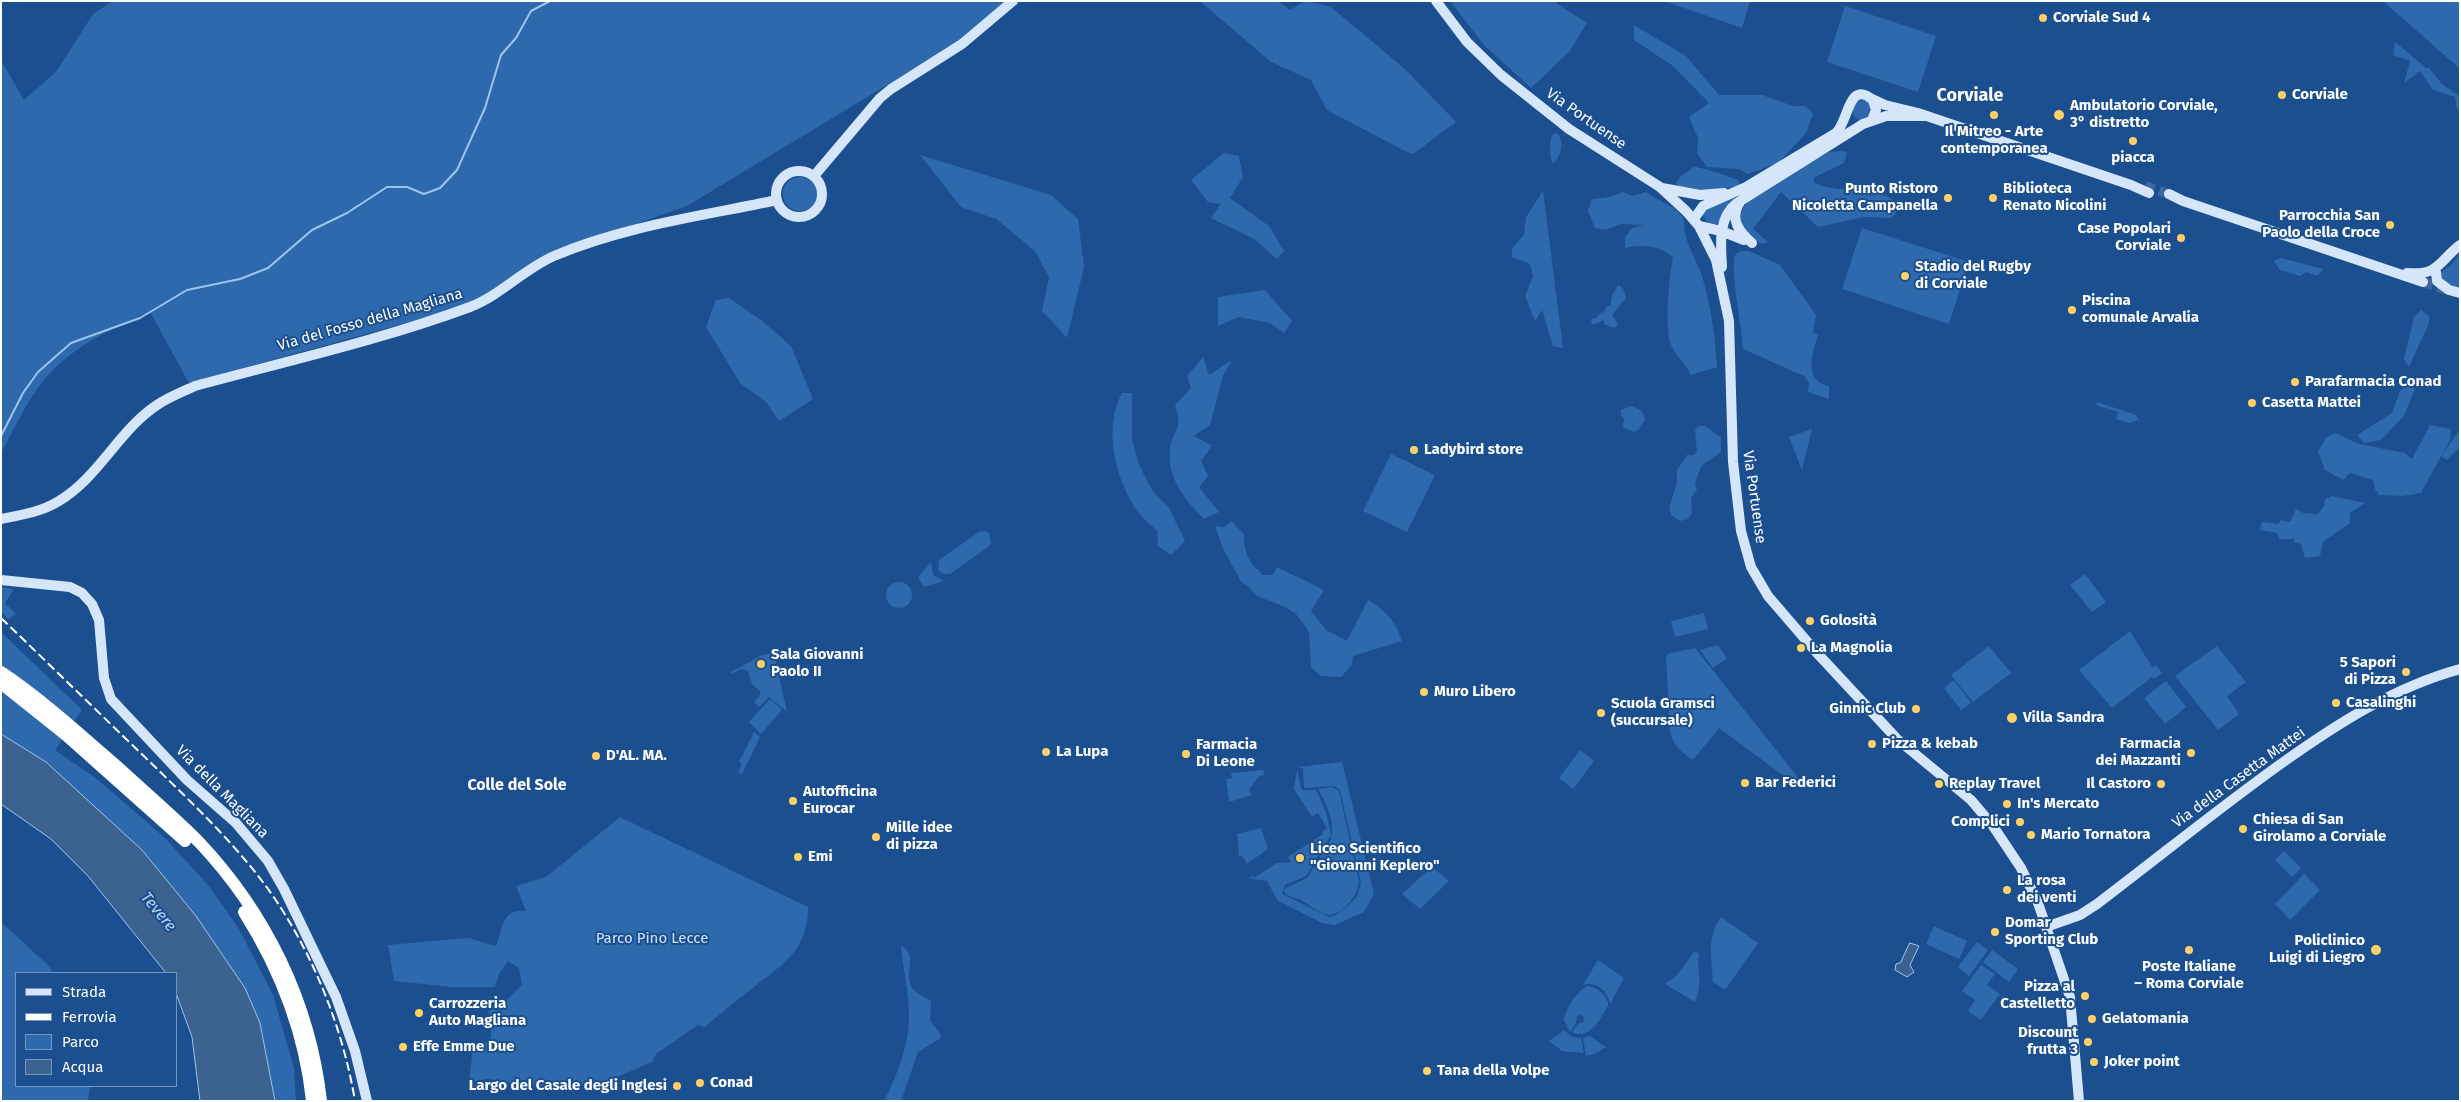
<!DOCTYPE html>
<meta charset="utf-8">
<style>
body{margin:0}
#map{position:relative;width:2461px;height:1102px;overflow:hidden;background:#1b4f8f;font-family:"Fira Sans",sans-serif}
canvas{display:block}
.frame{position:absolute;inset:0;border:2px solid #fff;pointer-events:none}
.legend{position:absolute;left:15px;top:972px;width:162px;height:115px;box-sizing:border-box;background:#1b4f8f;border:1px solid #7695bc;margin:0;padding:6px 9px;list-style:none;font-size:15px;color:#fff}
.legend li{display:flex;align-items:center;gap:10px;height:25px}
.legend b{width:25px;border:1px solid #7695bc}
</style>
<div id="map">
<canvas width="2461" height="1102"></canvas>
<div class="frame"></div>
<ul class="legend">
<li><b style="height:6px;background:#d6e6fa"></b>Strada</li>
<li><b style="height:6px;background:#fff"></b>Ferrovia</li>
<li><b style="height:14px;background:#2e69ad"></b>Parco</li>
<li><b style="height:14px;background:#3c6290"></b>Acqua</li>
</ul>
</div>
<script>
const g = document.querySelector('canvas').getContext('2d');
g.lineJoin = 'round';
function fill(path, color) {
  g.fillStyle = color;
  g.fill(path, 'evenodd');
}
function trace(path, color, width, dash) {
  g.strokeStyle = color;
  g.lineWidth = width;
  g.lineCap = dash ? 'butt' : 'round';
  g.setLineDash(dash || []);
  g.stroke(path);
}
function write(font, color, halo, rows, align = 'center') {
  g.font = font + ' "Fira Sans",sans-serif';
  g.lineWidth = 4;
  g.setLineDash([]);
  g.textBaseline = 'middle';
  g.strokeStyle = halo;
  g.fillStyle = color;
  for (const [text, x, y, turn = 0] of rows) {
    g.save();
    g.translate(x, y);
    g.rotate((+turn || 0) * Math.PI / 180);
    g.textAlign = isNaN(turn) ? turn : align;
    if (halo) g.strokeText(text, 0, 0);
    g.fillText(text, 0, 0);
    g.restore();
  }
}
fill(new Path2D(`
 M 1006,1 L 963,39 L 687,206 L 562,250 L 480,300 L 453,310 L 189,383 L 150,312 C 117,326 84,341 57,366 C 32,389 17,424 1,453 L 1,60 L 24,100 L 56,72 L 93,14 L 111,2 Z
 M 1200,1 L 1278,1 L 1290,10 L 1306,1 L 1331,7 L 1406,70 L 1456,122 L 1413,154 L 1403,150 L 1327,110 L 1311,80 L 1271,62 Z
 M 1450,1 L 1553,1 L 1587,23 L 1569,52 L 1531,88 L 1484,45 Z
 M 1664,1 L 1750,1 L 1742,28 Z
 M 2383,1 L 2460,1 L 2460,69 Z
 M 1845,6 L 1936,36 L 1918,92 L 1827,62 Z
 M 1634,25 L 1686,56 L 1719,95 L 1762,95 L 1793,106 L 1806,106 L 1813,114 L 1806,133 L 1778,163 L 1748,174 L 1739,169 L 1707,167 L 1697,153 L 1698,138 L 1689,117 L 1709,103 L 1673,66 L 1634,40 Z
 M 2395,42 L 2426,68 L 2429,68 L 2442,84 L 2459,96 L 2460,110 L 2457,109 L 2455,97 L 2433,90 L 2420,71 L 2404,83 L 2410,61 L 2393,55 Z
 M1852 110a10 10 0 1 1 20 0a10 10 0 1 1-20 0Z
 M 1557,133 C 1565,141 1561,157 1553,164 C 1549,157 1549,140 1553,134 Z
 M 1842,151 L 1847,153 L 1844,163 L 1813,178 L 1815,183 C 1834,192 1851,187 1871,191 C 1881,193 1889,198 1897,202 L 1896,213 L 1891,218 L 1864,217 L 1818,227 L 1781,192 L 1753,229 L 1768,242 L 1761,244 L 1742,228 L 1740,214 L 1748,201 L 1775,182 L 1829,152 Z
 M 1224,153 L 1239,156 L 1243,177 L 1230,198 L 1269,226 L 1284,251 L 1277,259 L 1254,239 L 1211,218 L 1221,204 L 1208,202 L 1191,180 Z
 M 920,155 L 1051,195 L 1078,219 L 1084,267 L 1067,338 L 1042,311 L 1049,277 L 1035,251 L 996,219 L 961,207 Z
 M 1694,167 C 1702,167 1732,177 1739,181 L 1739,186 L 1715,191 L 1681,190 L 1676,183 L 1681,176 Z
 M783 194a17 17 0 1 1 34 0a17 17 0 1 1-34 0Z
 M 1543,191 L 1563,348 L 1553,346 L 1542,310 L 1535,321 L 1525,296 L 1533,276 L 1530,264 L 1512,257 L 1512,248 L 1524,235 L 1526,217 Z
 M 1623,192 L 1632,196 L 1646,192 C 1656,199 1675,207 1681,215 C 1686,221 1683,226 1685,233 C 1688,248 1697,261 1702,276 C 1711,307 1715,335 1717,367 L 1691,375 C 1686,364 1673,353 1670,342 C 1665,320 1669,279 1673,257 C 1658,245 1644,244 1625,248 L 1625,237 L 1632,228 L 1645,225 L 1621,224 L 1606,230 L 1595,228 L 1588,211 L 1592,199 L 1610,197 Z
 M 1736,196 L 1717,224 L 1709,225 L 1701,213 L 1702,210 Z
 M 1862,228 L 1969,262 L 1949,324 L 1842,289 Z
 M 1741,251 L 1749,251 L 1780,265 L 1816,315 L 1813,333 L 1818,335 C 1812,354 1803,381 1829,386 L 1829,399 L 1808,392 L 1809,383 L 1804,376 L 1743,349 C 1741,320 1732,285 1734,256 Z
 M 2460,253 L 2460,289 L 2444,284 L 2439,274 L 2452,264 Z
 M 2281,258 L 2323,269 L 2318,276 L 2306,272 L 2300,276 L 2280,270 L 2274,261 Z
 M 1618,285 L 1623,288 L 1626,298 L 1612,315 L 1618,325 L 1614,328 L 1604,324 L 1604,320 L 1593,325 L 1591,322 L 1592,319 L 1596,318 L 1600,313 L 1604,312 L 1607,306 L 1610,306 L 1612,296 Z
 M 1265,290 L 1292,321 L 1284,333 L 1270,323 L 1239,317 L 1218,326 L 1218,297 Z
 M 729,298 L 761,320 L 791,346 L 813,399 L 779,421 L 766,402 L 740,383 L 706,327 L 716,300 Z
 M 2421,310 L 2429,316 L 2429,323 L 2409,367 L 2404,359 L 2414,317 Z
 M 1203,357 L 1209,375 L 1232,360 L 1223,376 L 1210,425 L 1194,436 L 1212,446 L 1201,461 L 1208,476 L 1199,487 L 1219,512 L 1204,519 C 1185,500 1167,478 1170,450 C 1172,429 1184,432 1175,405 L 1191,388 L 1187,376 Z
 M 2407,385 L 2415,389 L 2404,416 L 2381,440 L 2364,443 L 2357,435 L 2392,413 L 2400,391 Z
 M 1122,393 L 1132,393 L 1132,440 L 1139,465 L 1152,490 L 1169,508 L 1185,541 L 1171,555 L 1158,546 L 1157,531 C 1150,524 1141,517 1135,508 C 1115,476 1103,428 1122,393 Z
 M 2097,402 L 2136,415 L 2140,422 L 2137,420 L 2130,423 L 2116,419 L 2118,412 L 2096,405 Z
 M 1632,406 L 1641,410 L 1645,419 L 1639,429 L 1634,432 L 1623,427 L 1624,418 L 1621,416 L 1621,410 Z
 M 2430,425 L 2451,429 L 2450,440 L 2442,455 L 2460,429 L 2460,447 L 2447,460 L 2441,456 L 2421,493 L 2403,496 L 2379,495 L 2375,489 L 2373,480 L 2350,473 L 2343,480 L 2325,470 L 2318,451 L 2326,438 L 2335,433 L 2359,444 L 2405,453 L 2412,459 Z
 M 1698,426 L 1706,426 L 1721,438 L 1721,452 L 1701,466 L 1695,483 L 1697,489 L 1691,498 L 1692,513 L 1688,519 L 1680,521 L 1671,515 L 1669,508 L 1677,483 L 1677,470 L 1687,455 L 1693,455 L 1697,452 L 1695,430 Z
 M 1812,429 L 1802,470 L 1789,437 Z
 M 1391,454 L 1435,475 L 1407,532 L 1363,511 Z
 M 2332,496 L 2365,503 L 2350,513 L 2350,523 L 2323,542 L 2320,556 L 2305,558 L 2301,544 L 2294,542 L 2294,539 L 2279,539 L 2277,533 L 2260,530 L 2262,522 L 2278,524 L 2281,520 L 2290,522 L 2296,509 L 2303,513 L 2318,514 L 2324,506 L 2325,499 Z
 M 1231,521 L 1244,534 C 1243,548 1248,564 1261,572 L 1261,575 L 1273,575 L 1277,567 L 1324,590 L 1311,611 L 1326,630 L 1347,641 L 1368,600 C 1386,611 1395,620 1402,641 L 1353,656 L 1352,665 L 1341,677 L 1321,676 L 1311,667 L 1309,633 L 1305,626 L 1296,614 L 1283,606 L 1257,596 L 1249,587 L 1241,582 L 1223,548 L 1215,526 L 1224,527 Z
 M 985,531 L 989,533 L 991,544 L 988,547 L 950,574 L 943,574 L 938,570 L 939,560 L 979,532 Z
 M 931,562 L 933,575 L 944,581 L 924,587 L 918,577 Z
 M 2085,574 L 2106,602 L 2092,612 L 2070,585 Z
 M886 595a13 13 0 1 1 26 0a13 13 0 1 1-26 0Z
 M 1,587 L 14,589 L 5,603 L 16,614 L 8,619 L 1,611 Z
 M 1704,613 L 1708,629 L 1675,637 L 1671,621 Z
 M 2130,631 L 2152,667 L 2156,665 L 2162,673 L 2154,679 L 2152,677 L 2112,708 L 2079,670 Z
 M 1,632 L 82,710 L 73,723 L 1,666 Z
 M 1718,645 L 1727,658 L 1713,668 L 1700,650 Z
 M 1989,646 L 2011,673 L 1973,702 L 1951,675 Z
 M 2217,646 L 2246,682 L 2227,696 L 2239,714 L 2218,730 L 2175,676 Z
 M 1695,648 L 1800,780 L 1796,785 L 1719,728 L 1693,760 C 1680,751 1673,746 1670,731 L 1666,656 L 1670,653 Z
 M 774,653 L 787,712 L 769,697 L 759,707 L 754,702 L 760,695 L 760,691 L 752,684 L 748,671 L 741,669 L 732,674 L 731,672 L 762,655 Z
 M 1954,680 L 1971,703 L 1961,710 L 1944,688 Z
 M 2166,681 L 2186,707 L 2165,724 L 2144,698 Z
 M 1,690 L 62,740 L 55,750 L 97,779 L 165,838 L 209,886 L 239,929 L 273,995 L 294,1068 L 296,1101 L 275,1101 L 260,1023 L 78,793 L 46,762 L 1,734 Z
 M 770,699 L 782,710 L 761,734 L 749,722 Z
 M 754,732 L 760,737 L 742,774 L 738,772 L 742,764 L 739,762 Z
 M 1580,750 L 1594,761 L 1573,789 L 1559,778 Z
 M 1342,762 L 1374,894 L 1364,912 L 1335,925 L 1322,923 L 1277,900 L 1267,881 L 1248,878 L 1252,876 L 1254,878 L 1277,863 L 1291,862 L 1288,857 L 1323,834 L 1322,832 L 1327,828 L 1318,813 L 1312,817 L 1294,789 L 1297,769 L 1301,788 L 1303,790 L 1316,790 L 1326,812 L 1331,835 L 1306,876 L 1285,885 L 1282,894 L 1329,917 L 1336,915 L 1349,905 L 1358,895 L 1361,883 L 1340,790 L 1334,786 L 1304,788 L 1303,769 L 1298,767 Z
 M 1263,770 L 1265,775 L 1259,776 L 1249,790 L 1252,795 L 1229,802 L 1226,779 L 1232,778 L 1231,773 Z
 M 1332,787 L 1339,791 L 1359,882 C 1358,896 1340,919 1325,914 C 1316,911 1309,904 1301,900 C 1295,897 1287,897 1284,891 L 1286,888 L 1307,878 L 1330,841 C 1337,825 1326,803 1318,789 Z
 M 620,817 L 808,907 C 808,950 784,963 754,987 C 737,1000 721,1013 705,1027 L 698,1025 L 656,1054 L 652,1062 L 610,1080 L 591,1085 L 530,1086 L 488,1079 L 469,1082 L 473,1046 L 490,1041 C 493,1034 489,1011 488,1002 L 504,1003 L 522,985 L 519,968 L 508,961 L 499,974 L 495,987 L 451,987 L 394,981 L 388,945 L 468,938 L 496,946 C 504,927 501,909 526,911 L 516,886 L 546,877 Z
 M 1261,828 L 1268,849 L 1247,864 L 1242,856 L 1239,856 L 1237,834 Z
 M 2284,851 L 2301,868 L 2292,877 L 2275,860 Z
 M 1432,867 L 1449,881 L 1420,909 L 1402,894 Z
 M 2304,874 L 2320,890 L 2290,920 L 2275,904 Z
 M 1721,917 L 1758,943 L 1725,990 L 1713,982 C 1712,959 1706,937 1721,917 Z
 M 1,922 L 50,967 L 53,973 L 16,973 L 16,1086 L 90,1086 L 88,1101 L 1,1101 Z
 M 1934,926 L 1967,941 L 1959,959 L 1926,944 Z
 M 1977,942 L 1988,950 L 1969,976 L 1958,967 Z
 M 901,945 C 920,956 901,976 914,990 C 918,994 926,998 931,1001 L 930,1021 L 939,1032 L 941,1038 L 918,1052 L 901,1101 L 884,1101 C 898,1074 910,1042 909,1011 C 908,989 903,968 901,945 Z
 M 1992,950 L 2018,969 L 2009,982 L 1983,962 Z
 M 1694,952 L 1699,953 C 1696,970 1704,982 1695,1002 L 1665,984 L 1677,975 Z
 M 1598,960 L 1624,978 L 1610,1004 C 1608,991 1596,981 1583,985 Z
 M 1981,965 L 1995,974 L 1987,985 L 2000,994 L 1981,1020 L 1968,1011 L 1975,1000 L 1962,991 Z
 M 1587,986 C 1596,986 1605,994 1608,1002 L 1608,1006 C 1600,1019 1590,1041 1572,1032 L 1578,1024 L 1583,1022 L 1584,1017 L 1580,1015 L 1577,1016 L 1576,1023 L 1570,1032 L 1564,1020 C 1566,1008 1576,992 1587,986 Z
 M 1564,1030 L 1572,1037 L 1581,1038 L 1584,1053 L 1562,1051 L 1549,1041 Z
 M 1590,1036 L 1606,1047 L 1594,1054 L 1586,1056 L 1583,1038 Z`), '#2e69ad');
const water = new Path2D(`
 M 1,734 L 46,762 L 142,850 L 196,916 L 245,988 L 260,1023 L 275,1101 L 200,1101 L 192,1037 L 176,993 L 176,973 L 166,973 L 88,876 L 51,839 L 1,804 Z
 M 1910,943 L 1919,946 L 1910,965 L 1914,972 L 1907,977 L 1895,970 L 1896,964 L 1900,963 Z`);
fill(water, '#3c6290');
trace(water, '#9cc4f0', 1);
trace(new Path2D(`
 M 1,436 L 23,393 L 38,372 L 71,343 L 140,318 L 187,290 L 240,279 L 268,268 L 312,230 L 347,213 L 387,187 L 407,187 L 424,194 L 440,188 L 457,170 L 485,108 L 501,55 L 516,38 L 531,11 L 550,1`), '#9cc4f0', 2);
trace(new Path2D(`
 M 2145,186 L 2169,194
 M 2423,282 L 2448,290`), '#3d69a0', 10, [10, 5]);
trace(new Path2D(`
 M 1436,1 L 1467,42 L 1501,75 L 1569,129 L 1660,187 L 1686,211 L 1699,226 L 1716,260 L 1729,321 L 1733,462 L 1741,531 L 1751,567 L 1768,596 L 1817,653 L 1897,739 L 1971,800 L 1993,826 L 2021,868 L 2038,903 L 2070,997 L 2079,1101
 M 1870,98 L 1885,105 L 1918,113 L 2131,185 L 2149,193
 M776 194a23 23 0 1 1 46 0a23 23 0 1 1-46 0Z
 M 814,176 L 880,98 L 891,89 L 962,44 L 1013,1
 M 1662,188 L 1700,195 L 1724,193
 M 2169,194 L 2183,201 L 2423,282
 M 1740,202 C 1729,219 1739,232 1752,243
 M 1694,219 L 1703,206 L 1746,187 L 1836,133 C 1849,121 1848,79 1873,100 L 1876,110 L 1872,120
 M 1699,226 L 1721,231 L 1744,240
 M 1722,267 C 1721,244 1717,219 1737,203 L 1863,124 L 1886,116 L 1925,116
 M 2436,272 L 2437,281 L 2449,290 L 2460,293
 M 2407,273 C 2439,276 2439,261 2460,245
 M 1,519 C 22,515 41,512 59,501 C 99,477 119,430 157,405 C 169,397 182,392 195,386 C 287,361 381,340 470,307 C 501,295 524,269 554,256 C 624,226 703,216 777,200
 M 1,580 L 70,587 L 82,593 L 92,604 L 99,620 L 104,678 L 111,699 L 187,780 L 236,823 L 268,861 L 284,889 L 336,997 L 355,1051 L 367,1101
 M 2046,927 L 2080,915 L 2097,904 C 2159,857 2219,808 2282,763 C 2337,724 2394,687 2460,669`), '#d6e6fa', 10);
trace(new Path2D(`
 M 1,672 C 44,701 82,736 121,770 C 147,794 174,817 199,842 C 266,913 310,1003 321,1101
 M 1,683 L 66,735 L 185,841
 M 244,912 C 280,969 305,1033 312,1101`), '#fff', 12);
trace(new Path2D(`
 M 1,618 C 51,666 100,714 150,762 C 193,804 238,846 273,896 C 314,956 343,1029 355,1101`), '#fff', 2, [9, 4]);
for (const [x, y, r, color] of [
 [2043,18,5,"#ffd166"],
 [2282,95,5,"#ffd166"],
 [1994,115,5,"#ffd166"],
 [2059,115,6,"#ffd166"],
 [2133,141,5,"#ffd166"],
 [1948,198,5,"#ffd166"],
 [1993,198,5,"#ffd166"],
 [2390,225,5,"#ffd166"],
 [2181,238,5,"#ffd166"],
 [1905,276,5,"#ffd166"],
 [2072,310,5,"#ffd166"],
 [2295,382,5,"#ffd166"],
 [2252,403,5,"#ffd166"],
 [1414,450,5,"#ffd166"],
 [1810,621,5,"#ffd166"],
 [1801,648,5,"#ffd166"],
 [761,664,5,"#ffd166"],
 [2406,672,5,"#ffd166"],
 [1424,692,5,"#ffd166"],
 [2336,703,5,"#ffd166"],
 [1916,709,5,"#ffd166"],
 [1601,713,5,"#ffd166"],
 [2012,718,6,"#ffd166"],
 [1872,744,5,"#ffd166"],
 [1046,752,5,"#ffd166"],
 [2191,753,5,"#ffd166"],
 [1186,754,5,"#ffd166"],
 [596,756,5,"#ffd166"],
 [1745,783,5,"#ffd166"],
 [1939,784,5,"#ffd166"],
 [2161,784,5,"#ffd166"],
 [793,801,5,"#ffd166"],
 [2007,804,5,"#ffd166"],
 [2020,822,5,"#ffd166"],
 [2243,829,5,"#ffd166"],
 [2031,835,5,"#ffd166"],
 [876,837,5,"#ffd166"],
 [798,857,5,"#ffd166"],
 [1300,858,5,"#ffd166"],
 [2007,890,5,"#ffd166"],
 [1995,932,5,"#ffd166"],
 [2189,950,5,"#ffd166"],
 [2376,950,6,"#ffd166"],
 [2085,996,5,"#ffd166"],
 [419,1013,5,"#ffd166"],
 [2092,1019,5,"#ffd166"],
 [2088,1042,5,"#ffd166"],
 [403,1047,5,"#ffd166"],
 [2094,1062,5,"#ffd166"],
 [1427,1071,5,"#ffd166"],
 [700,1083,5,"#ffd166"],
 [677,1086,5,"#ffd166"]
]) {
  const dot = new Path2D();
  dot.arc(x, y, r, 0, 2 * Math.PI);
  g.fillStyle = color;
  g.fill(dot);
  trace(dot, '#1b4f8f', 2);
}
write('bold 15px', '#fff', '#1b4f8f', [
 ["Corviale Sud 4",2053,18],
 ["Corviale",2292,95],
 ["Ambulatorio Corviale,",2070,106],
 ["3° distretto",2070,123],
 ["Il Mitreo - Arte",1994,132,"center"],
 ["contemporanea",1994,149,"center"],
 ["piacca",2133,158,"center"],
 ["Punto Ristoro",1938,189,"right"],
 ["Nicoletta Campanella",1938,206,"right"],
 ["Biblioteca",2003,189],
 ["Renato Nicolini",2003,206],
 ["Parrocchia San",2380,216,"right"],
 ["Paolo della Croce",2380,233,"right"],
 ["Case Popolari",2171,229,"right"],
 ["Corviale",2171,246,"right"],
 ["Stadio del Rugby",1915,267],
 ["di Corviale",1915,284],
 ["Piscina",2082,301],
 ["comunale Arvalia",2082,318],
 ["Parafarmacia Conad",2305,382],
 ["Casetta Mattei",2262,403],
 ["Ladybird store",1424,450],
 ["Golosità",1820,621],
 ["La Magnolia",1811,648],
 ["Sala Giovanni",771,655],
 ["Paolo II",771,672],
 ["5 Sapori",2396,663,"right"],
 ["di Pizza",2396,680,"right"],
 ["Muro Libero",1434,692],
 ["Casalinghi",2346,703],
 ["Scuola Gramsci",1611,704],
 ["(succursale)",1611,721],
 ["Ginnic Club",1906,709,"right"],
 ["Villa Sandra",2023,718],
 ["Pizza & kebab",1882,744],
 ["Farmacia",2181,744,"right"],
 ["dei Mazzanti",2181,761,"right"],
 ["Farmacia",1196,745],
 ["Di Leone",1196,762],
 ["La Lupa",1056,752],
 ["D'AL. MA.",606,756],
 ["Bar Federici",1755,783],
 ["Replay Travel",1949,784],
 ["Il Castoro",2151,784,"right"],
 ["Autofficina",803,792],
 ["Eurocar",803,809],
 ["In's Mercato",2017,804],
 ["Chiesa di San",2253,820],
 ["Girolamo a Corviale",2253,837],
 ["Complici",2010,822,"right"],
 ["Mille idee",886,828],
 ["di pizza",886,845],
 ["Mario Tornatora",2041,835],
 ["Liceo Scientifico",1310,849],
 ["\"Giovanni Keplero\"",1310,866],
 ["Emi",808,857],
 ["La rosa",2017,881],
 ["dei venti",2017,898],
 ["Domar",2005,923],
 ["Sporting Club",2005,940],
 ["Policlinico",2365,941,"right"],
 ["Luigi di Liegro",2365,958,"right"],
 ["Poste Italiane",2189,967,"center"],
 ["– Roma Corviale",2189,984,"center"],
 ["Pizza al",2075,987,"right"],
 ["Castelletto",2075,1004,"right"],
 ["Carrozzeria",429,1004],
 ["Auto Magliana",429,1021],
 ["Gelatomania",2102,1019],
 ["Discount",2078,1033,"right"],
 ["frutta 3",2078,1050,"right"],
 ["Effe Emme Due",413,1047],
 ["Joker point",2104,1062],
 ["Tana della Volpe",1437,1071],
 ["Conad",710,1083],
 ["Largo del Casale degli Inglesi",667,1086,"right"]
], 'left');
write('15px', '#fff', '#1b4f8f', [
 ["Via Portuense",1586,119,35],
 ["Via del Fosso della Magliana",370,320,-16],
 ["Via Portuense",1754,497,82],
 ["Via della Casetta Mattei",2239,778,-36],
 ["Via della Magliana",222,792,45]
]);
write('15px', '#cfe3fa', '#1b4f8f', [
 ["Parco Pino Lecce",652,939]
]);
write('bold 16px', '#fff', '#1b4f8f', [
 ["Colle del Sole",517,786]
]);
write('italic 16px', '#b5d3f5', '#1b4f8f', [
 ["Tevere",158,912,50]
]);
write('bold 18px', '#fff', '#1b4f8f', [
 ["Corviale",1970,96]
]);
</script>
